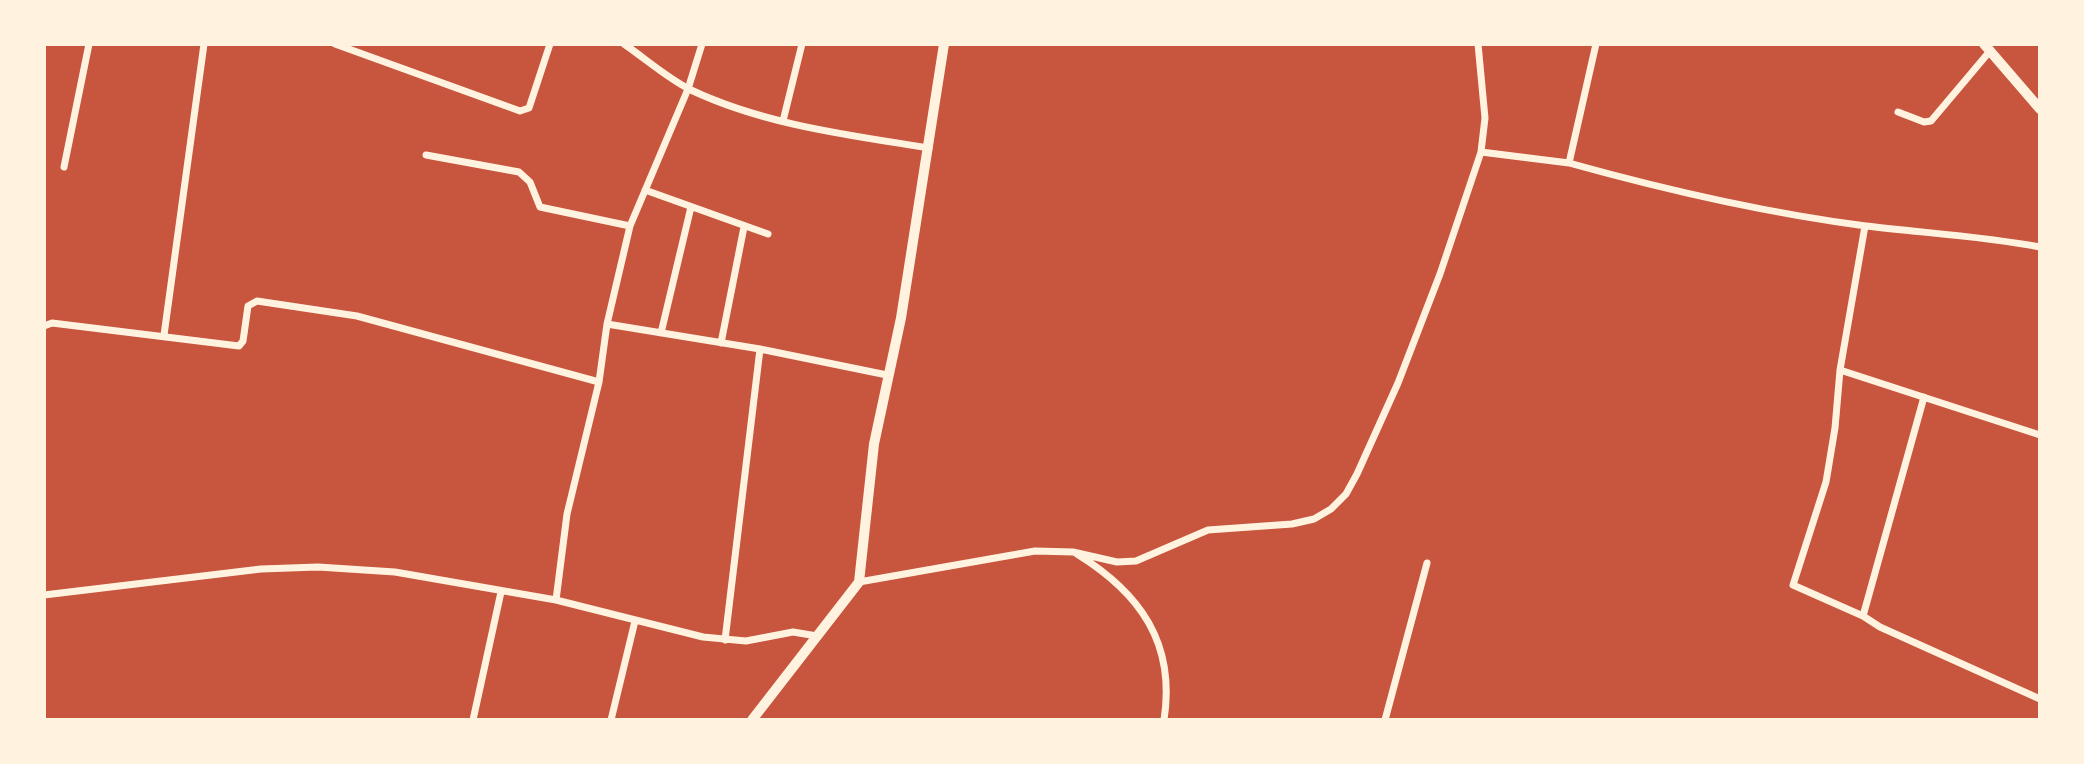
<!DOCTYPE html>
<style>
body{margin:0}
#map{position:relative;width:2084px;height:764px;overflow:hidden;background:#c8553d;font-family:Poppins,sans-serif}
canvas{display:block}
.frame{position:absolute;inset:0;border:46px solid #fff3e0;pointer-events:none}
</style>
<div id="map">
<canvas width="2084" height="764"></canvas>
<div class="frame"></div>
</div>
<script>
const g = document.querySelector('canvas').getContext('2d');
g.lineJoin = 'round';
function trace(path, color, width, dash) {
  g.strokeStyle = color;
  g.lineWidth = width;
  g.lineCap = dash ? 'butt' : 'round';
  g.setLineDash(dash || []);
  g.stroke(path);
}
trace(new Path2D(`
 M 335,44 L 520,111 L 529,108 L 550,44
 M 624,44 C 646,59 667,78 691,90 C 765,125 849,135 929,148
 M 702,44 L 688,89 L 630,226 L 607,324 L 760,349 L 887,375
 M 1898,112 L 1924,122 L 1931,121 L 1990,51
 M 783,121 L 802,44
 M 1481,152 L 1569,163 L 1596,44
 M 426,155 L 519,172 L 530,182 L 540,207 L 630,226
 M 1569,163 C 1666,190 1766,213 1866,226 C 1924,233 1982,236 2040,247
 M 64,167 L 89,44
 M 645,190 L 768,234
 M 1865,226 L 1840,370 L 2040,435
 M 44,326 L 52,323 L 239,346 L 243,341 L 248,306 L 257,301 L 357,316 L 599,382
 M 661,333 L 691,207
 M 164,335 L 204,44
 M 721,343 L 744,227
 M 1840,370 L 1835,428 L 1826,482 L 1793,585 L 1863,616
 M 1924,397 L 1863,616 L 1880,627 L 2040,699
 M 1077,554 C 1140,593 1176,643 1164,720
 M 859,582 L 1035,551 L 1073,552 L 1117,562 L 1136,561 L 1208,530 L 1292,524 L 1314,519 L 1331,509 L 1346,494 L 1357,474 L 1398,383 L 1440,274 L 1481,152 L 1485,118 L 1478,44
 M 44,595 L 261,569 L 318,567 L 395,572 L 556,600 L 703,637 L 746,641 L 793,632 L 817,636
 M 556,600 L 567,514 L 599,382 L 607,324
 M 725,640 L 760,349
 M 473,720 L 501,592
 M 611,720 L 635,621
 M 1385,720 L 1427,563`), '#fff3e0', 7);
trace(new Path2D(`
 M 1984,44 L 2040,109
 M 752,720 L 859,582 L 874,444 L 901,318 L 944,44`), '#fff3e0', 10);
</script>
